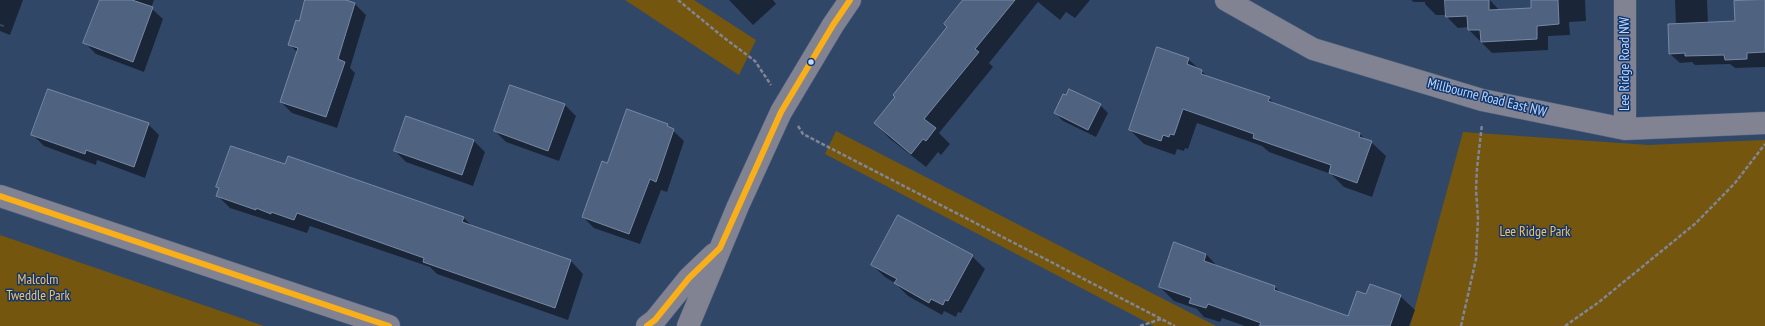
<!DOCTYPE html>
<style>
body{margin:0}
canvas{display:block;background:#314767}
</style>
<canvas width="1765" height="326"></canvas>
<script>
const g = document.querySelector('canvas').getContext('2d');
g.lineJoin = 'round';
function fill(path, color) {
  g.fillStyle = color;
  g.fill(path, 'evenodd');
}
function trace(path, color, width, dash) {
  g.strokeStyle = color;
  g.lineWidth = width;
  g.lineCap = dash ? 'butt' : 'round';
  g.setLineDash(dash || []);
  g.stroke(path);
}
function write(font, color, halo, rows, align = 'center') {
  g.font = font + ' "PT Sans Narrow",sans-serif';
  g.lineWidth = 3;
  g.setLineDash([]);
  g.textBaseline = 'middle';
  g.strokeStyle = halo;
  g.fillStyle = color;
  for (const [text, x, y, turn = 0] of rows) {
    g.save();
    g.translate(x, y);
    g.rotate((+turn || 0) * Math.PI / 180);
    g.textAlign = isNaN(turn) ? turn : align;
    if (halo) g.strokeText(text, 0, 0);
    g.fillText(text, 0, 0);
    g.restore();
  }
}
fill(new Path2D(`
 M 625,0 L 694,0 L 756,40 L 739,75 Z
 M 836,131 L 1216,326 L 1154,326 L 825,154 Z
 M 1463,132 L 1648,145 L 1765,140 L 1765,326 L 1410,326 Z
 M 0,235 L 264,326 L 0,326 Z`), '#74560e');
fill(new Path2D(`
 M 0,0 L 23,0 L 10,35 L 0,31 L 0,26 L 4,27 L 4,25 L 0,24 Z
 M 100,0 L 154,0 L 151,8 L 163,19 L 144,72 L 96,54 L 85,43 Z
 M 306,0 L 343,0 L 355,4 L 366,15 L 350,68 L 355,73 L 337,128 L 292,113 L 281,102 L 298,53 L 289,44 L 299,23 Z
 M 729,0 L 773,0 L 776,4 L 753,25 Z
 M 964,0 L 1090,0 L 1075,18 L 1066,12 L 1060,20 L 1038,2 L 989,63 L 993,67 L 939,133 L 950,144 L 941,155 L 938,152 L 926,167 L 889,138 L 875,123 L 948,28 Z
 M 1411,0 L 1490,0 L 1499,10 L 1532,8 L 1532,0 L 1585,0 L 1586,21 L 1569,22 L 1570,35 L 1548,36 L 1548,50 L 1492,53 L 1469,30 L 1468,27 L 1458,28 L 1447,17 L 1447,15 L 1436,15 L 1425,4 L 1425,2 L 1414,2 Z
 M 1675,0 L 1707,0 L 1708,24 L 1736,22 L 1765,1 L 1765,67 L 1735,68 L 1730,64 L 1695,65 L 1692,62 L 1680,63 L 1670,54 L 1676,25 Z
 M 1188,59 L 1209,78 L 1269,98 L 1276,105 L 1360,134 L 1366,140 L 1371,142 L 1386,156 L 1372,197 L 1344,187 L 1331,174 L 1269,152 L 1262,146 L 1197,123 L 1188,149 L 1185,148 L 1184,151 L 1177,149 L 1175,155 L 1144,144 L 1130,130 Z
 M 511,86 L 565,105 L 576,116 L 559,161 L 506,142 L 495,131 Z
 M 1100,105 L 1108,113 L 1096,137 L 1063,121 L 1055,113 Z
 M 148,124 L 159,135 L 145,178 L 97,160 L 96,165 L 44,146 L 33,135 Z
 M 667,125 L 684,141 L 667,192 L 661,190 L 640,244 L 594,228 L 583,217 Z
 M 474,141 L 485,152 L 473,186 L 406,162 L 395,151 Z
 M 285,165 L 464,218 L 473,227 L 571,261 L 583,274 L 568,320 L 437,274 L 430,267 L 310,226 L 307,233 L 230,208 L 217,195 L 220,189 L 217,187 Z
 M 1206,254 L 1218,267 L 1275,287 L 1282,294 L 1349,317 L 1367,295 L 1400,296 L 1415,310 L 1409,326 L 1245,326 L 1222,318 L 1220,322 L 1204,317 L 1197,309 L 1174,301 L 1160,287 Z
 M 972,256 L 985,269 L 961,313 L 958,312 L 956,317 L 944,311 L 942,315 L 908,296 L 895,283 L 885,277 L 872,265 Z`), '#0007');
const building = new Path2D(`
 M 100,0 L 132,0 L 153,7 L 133,62 L 83,43 Z
 M 305,0 L 346,0 L 355,3 L 338,59 L 345,62 L 326,117 L 280,102 L 298,48 L 288,45 L 296,20 L 299,21 Z
 M 963,0 L 1015,0 L 975,49 L 979,52 L 924,119 L 936,128 L 926,141 L 923,139 L 911,154 L 874,123 L 895,97 L 893,95 L 947,27 L 944,24 Z
 M 1445,0 L 1489,0 L 1489,10 L 1531,8 L 1531,0 L 1558,0 L 1559,24 L 1537,26 L 1537,39 L 1481,42 L 1480,30 L 1468,30 L 1467,16 L 1446,17 Z
 M 1765,0 L 1765,52 L 1747,53 L 1747,59 L 1725,60 L 1724,55 L 1685,56 L 1685,53 L 1669,54 L 1668,24 L 1735,21 L 1734,1 Z
 M 1157,47 L 1189,58 L 1187,64 L 1202,70 L 1201,74 L 1270,97 L 1268,101 L 1360,133 L 1359,137 L 1372,141 L 1357,183 L 1329,173 L 1331,165 L 1253,138 L 1254,134 L 1183,109 L 1174,135 L 1170,134 L 1169,137 L 1163,135 L 1161,141 L 1129,130 Z
 M 510,85 L 565,104 L 548,151 L 494,131 Z
 M 48,89 L 149,123 L 134,167 L 86,150 L 85,154 L 31,135 Z
 M 1069,89 L 1101,104 L 1088,130 L 1054,113 L 1063,94 L 1066,95 Z
 M 627,109 L 668,124 L 667,126 L 674,129 L 656,182 L 650,179 L 629,234 L 582,217 L 602,161 L 607,163 Z
 M 406,116 L 474,140 L 462,175 L 394,151 Z
 M 231,146 L 285,164 L 288,156 L 464,217 L 462,222 L 571,260 L 555,308 L 423,262 L 424,258 L 297,213 L 294,220 L 271,212 L 271,214 L 256,208 L 256,210 L 216,196 L 219,188 L 216,187 Z
 M 898,215 L 973,255 L 948,301 L 945,300 L 943,305 L 931,299 L 929,303 L 894,283 L 897,279 L 871,265 Z
 M 1174,242 L 1206,254 L 1204,261 L 1275,286 L 1274,290 L 1348,316 L 1357,291 L 1366,294 L 1370,284 L 1401,295 L 1390,326 L 1259,326 L 1261,323 L 1208,304 L 1206,308 L 1189,303 L 1191,298 L 1159,287 Z`);
fill(building, '#4f6280');
trace(building, '#7588a4', 1);
const minor = new Path2D(`
 M 1226,0 L 1313,49 L 1482,100 L 1625,129 L 1765,123
 M 1625,129 L 1625,0
 M 0,196 L 389,326
 M 647,326 L 655,320 L 689,278 L 714,254
 M 688,326 L 738,206 L 781,112 L 833,25 L 850,0`);
trace(minor, '#4f627d', 23);
trace(new Path2D(`
 M 678,0 L 723,37 L 755,61 L 771,85
 M 798,126 L 803,134 L 1175,326
 M 1140,326 L 1161,319
 M 1461,326 L 1476,259 L 1478,218 L 1476,190 L 1477,168 L 1482,124
 M 1565,326 L 1599,302 L 1696,223 L 1735,183 L 1765,144`), '#828595', 2.5, [4, 2]);
trace(minor, '#818292', 22);
trace(new Path2D(`
 M 0,196 L 389,326
 M 647,326 L 655,320 L 689,278 L 720,248 L 781,112 L 833,25 L 850,0`), '#f9af1a', 6);
for (const [x, y, r, color] of [
 [811,62,3.5,"#c1d8fa"]
]) {
  const dot = new Path2D();
  dot.arc(x, y, r, 0, 2 * Math.PI);
  g.fillStyle = color;
  g.fill(dot);
  trace(dot, '#103771', 1.5);
}
write('14px', '#c1d8fa', '#103771', [
 ["Lee Ridge Road NW",1625,64,-90],
 ["Millbourne Road East NW",1487,98,14]
]);
write('14px', '#f9bf5e', '#103771', [
 ["Lee Ridge Park",1535,232],
 ["Malcolm",38,280],
 ["Tweddle Park",38,296]
]);
</script>
